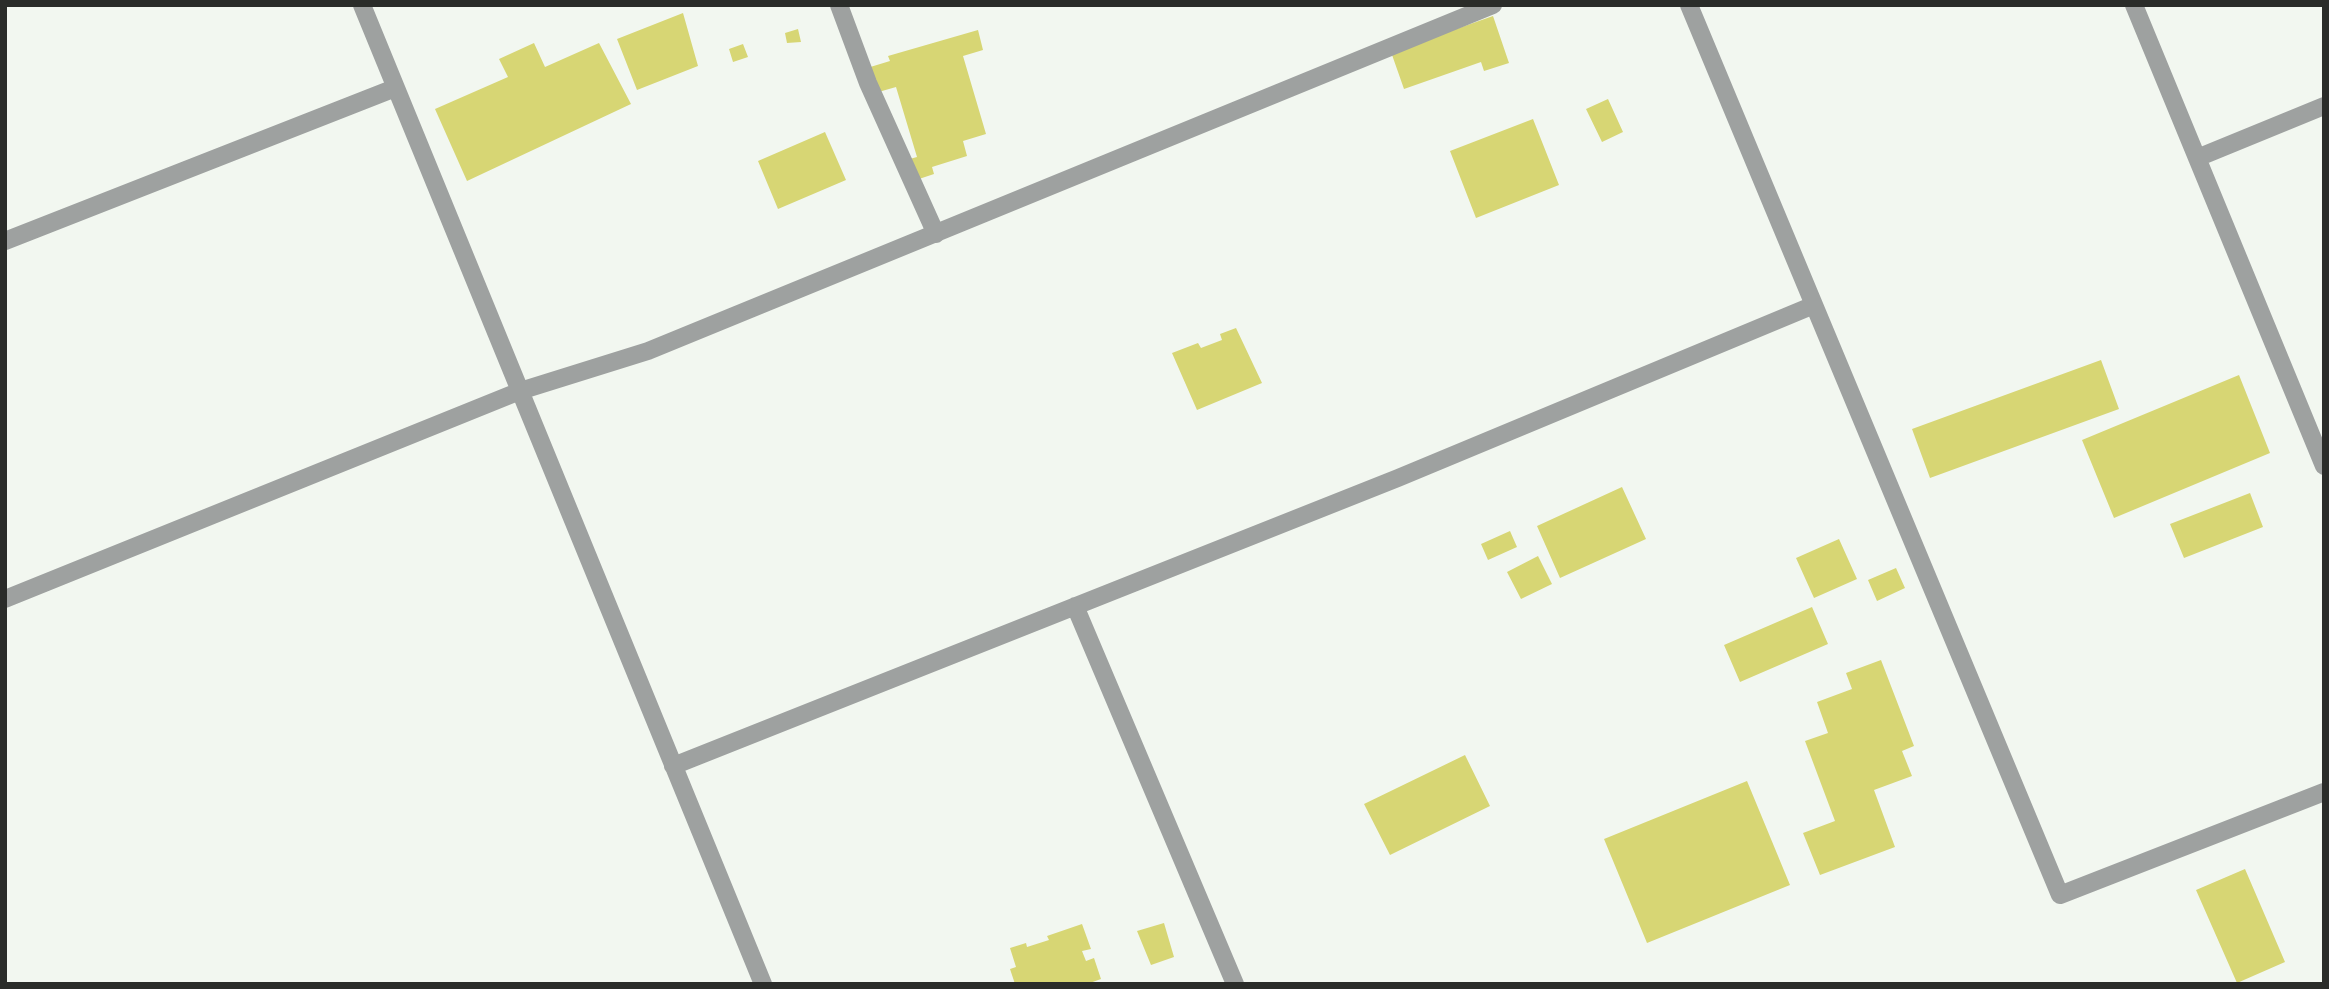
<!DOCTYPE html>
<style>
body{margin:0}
#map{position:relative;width:2329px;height:989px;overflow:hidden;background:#f2f7f0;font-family:Helvetica,sans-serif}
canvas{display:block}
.frame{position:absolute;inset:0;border:7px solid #2a2c29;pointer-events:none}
</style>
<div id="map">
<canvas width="2329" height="989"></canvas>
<div class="frame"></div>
</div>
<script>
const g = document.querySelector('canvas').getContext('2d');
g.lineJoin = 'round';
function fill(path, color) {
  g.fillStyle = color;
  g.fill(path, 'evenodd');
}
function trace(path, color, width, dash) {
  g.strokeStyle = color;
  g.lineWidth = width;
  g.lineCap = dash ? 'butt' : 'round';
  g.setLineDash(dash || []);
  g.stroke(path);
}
fill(new Path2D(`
 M 683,13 L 698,66 L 637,90 L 617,39 Z
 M 1493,16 L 1509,63 L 1484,71 L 1481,62 L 1404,89 L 1391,52 Z
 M 798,29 L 801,42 L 787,43 L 785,33 Z
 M 978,30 L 983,50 L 963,56 L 986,134 L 963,141 L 967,156 L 932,167 L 934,174 L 913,181 L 906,160 L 917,157 L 896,87 L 875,93 L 867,68 L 890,61 L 888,56 Z
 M 534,43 L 545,67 L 599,43 L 631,104 L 467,181 L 435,109 L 508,77 L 499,59 Z
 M 743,44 L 748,57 L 733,62 L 729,49 Z
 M 1608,99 L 1623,132 L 1602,142 L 1586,109 Z
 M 1533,119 L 1559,185 L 1476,218 L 1450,151 Z
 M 825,132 L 846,180 L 778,209 L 758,161 Z
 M 1236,328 L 1262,383 L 1197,410 L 1172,353 L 1198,343 L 1201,348 L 1222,340 L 1220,334 Z
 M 2101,360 L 2119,409 L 1930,478 L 1912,429 Z
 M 2239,375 L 2270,453 L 2114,518 L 2082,440 Z
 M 1622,487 L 1646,539 L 1560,578 L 1537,526 Z
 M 2250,493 L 2263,527 L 2184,558 L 2170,524 Z
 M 1510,531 L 1517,547 L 1488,560 L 1481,544 Z
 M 1839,539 L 1857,579 L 1814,598 L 1796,558 Z
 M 1538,556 L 1552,584 L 1521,599 L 1507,572 Z
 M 1896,568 L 1905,588 L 1877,601 L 1868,580 Z
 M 1812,607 L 1828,644 L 1740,682 L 1724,645 Z
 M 1881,660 L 1914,746 L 1902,751 L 1912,776 L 1874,790 L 1895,847 L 1820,875 L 1803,833 L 1835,821 L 1805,741 L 1828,733 L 1817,702 L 1852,689 L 1846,673 Z
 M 1465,755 L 1490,806 L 1390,855 L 1364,804 Z
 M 1747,781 L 1790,885 L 1647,943 L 1604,839 Z
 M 2245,869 L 2285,962 L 2237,983 L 2196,890 Z
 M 1164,923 L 1174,957 L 1151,965 L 1137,931 Z
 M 1082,924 L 1091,949 L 1082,951 L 1086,961 L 1094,958 L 1101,979 L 1087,984 L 1015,984 L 1010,969 L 1016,967 L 1010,948 L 1026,943 L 1027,947 L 1049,940 L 1047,936 Z`), '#d7d674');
trace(new Path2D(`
 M 362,5 L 763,984
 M 839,5 L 868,83 L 936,234
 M 1689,5 L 2060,895 L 2324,792
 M 2134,5 L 2324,466
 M 2197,158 L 2324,106
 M 5,241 L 395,88
 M 5,599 L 520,391 L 648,351 L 1493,5
 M 1075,606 L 1235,984
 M 673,766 L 1398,478 L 1814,305`), '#9ea1a0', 18);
</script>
